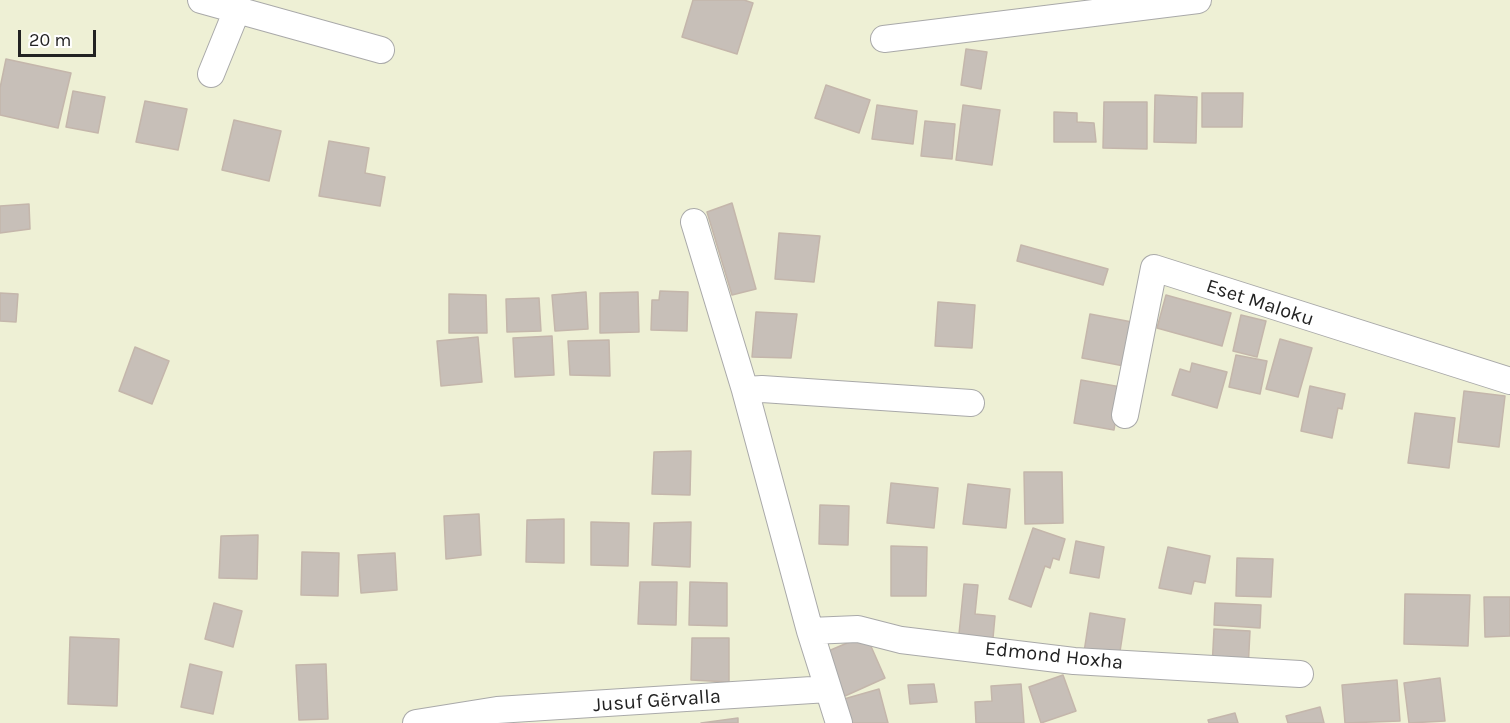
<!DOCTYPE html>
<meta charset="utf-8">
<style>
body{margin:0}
#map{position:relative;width:1510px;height:723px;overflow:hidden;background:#f2efe9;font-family:Karla,sans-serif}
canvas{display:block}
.scale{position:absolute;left:18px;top:30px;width:78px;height:27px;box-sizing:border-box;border:3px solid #222;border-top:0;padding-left:8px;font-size:18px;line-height:21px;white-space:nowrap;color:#222;-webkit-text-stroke:4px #fff;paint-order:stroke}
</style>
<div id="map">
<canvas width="1510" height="723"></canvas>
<div class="scale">20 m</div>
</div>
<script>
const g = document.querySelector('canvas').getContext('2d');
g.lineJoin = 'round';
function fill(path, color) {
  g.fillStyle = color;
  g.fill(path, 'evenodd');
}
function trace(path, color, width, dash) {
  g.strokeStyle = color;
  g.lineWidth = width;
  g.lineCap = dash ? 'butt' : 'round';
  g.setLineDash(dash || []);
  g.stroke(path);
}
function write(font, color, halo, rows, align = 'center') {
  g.font = font + ' Karla,sans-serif';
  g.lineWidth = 4.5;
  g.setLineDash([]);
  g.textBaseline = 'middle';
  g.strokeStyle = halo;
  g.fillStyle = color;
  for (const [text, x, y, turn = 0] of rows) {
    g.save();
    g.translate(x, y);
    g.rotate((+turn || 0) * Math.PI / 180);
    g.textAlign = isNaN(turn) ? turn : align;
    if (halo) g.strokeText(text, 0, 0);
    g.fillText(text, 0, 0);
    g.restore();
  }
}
fill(new Path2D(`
 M 0,0 L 1510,0 L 1510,723 L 0,723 Z`), '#eef0d5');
const building = new Path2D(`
 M 693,0 L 744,0 L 753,3 L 737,54 L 682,37 Z
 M 966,49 L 987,52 L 981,89 L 961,85 Z
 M 6,59 L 71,73 L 58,128 L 0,115 L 0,88 Z
 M 826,85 L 870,100 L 859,133 L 815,118 Z
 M 73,91 L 105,97 L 98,133 L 66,127 Z
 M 1202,93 L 1243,93 L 1242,127 L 1202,127 Z
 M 1155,95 L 1197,97 L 1196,143 L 1154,142 Z
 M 145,101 L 187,109 L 178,150 L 136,142 Z
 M 1104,102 L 1147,102 L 1147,149 L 1103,148 Z
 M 877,105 L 917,111 L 913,144 L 872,139 Z
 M 963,105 L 1000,110 L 992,165 L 956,160 Z
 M 1054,112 L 1077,113 L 1077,122 L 1094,123 L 1096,142 L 1054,142 Z
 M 234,120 L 281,131 L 269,181 L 222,170 Z
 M 925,121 L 955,124 L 952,159 L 921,156 Z
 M 329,141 L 369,148 L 365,173 L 385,177 L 380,206 L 319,196 Z
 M 732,203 L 756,289 L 732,295 L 707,212 Z
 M 29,204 L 30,229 L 0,233 L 0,206 Z
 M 779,233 L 820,236 L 814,282 L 775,279 Z
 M 1021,245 L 1108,269 L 1103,285 L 1017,261 Z
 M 660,291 L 688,292 L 687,331 L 651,330 L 652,300 L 659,300 Z
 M 586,292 L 588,329 L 555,331 L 552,295 Z
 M 638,292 L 639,332 L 600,333 L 600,293 Z
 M 0,293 L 18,294 L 16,322 L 0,321 Z
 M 449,294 L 486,295 L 487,333 L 449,333 Z
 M 1166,295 L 1231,313 L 1222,346 L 1157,328 Z
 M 539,298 L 541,331 L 507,332 L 506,299 Z
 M 938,302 L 975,305 L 972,348 L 935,346 Z
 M 756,312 L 797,314 L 791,358 L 752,357 Z
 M 1090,314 L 1132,322 L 1124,366 L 1082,358 Z
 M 1241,315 L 1266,321 L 1257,357 L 1233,351 Z
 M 552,336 L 554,375 L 515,377 L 513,338 Z
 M 478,337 L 482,382 L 441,386 L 437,341 Z
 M 1280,339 L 1312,348 L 1298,397 L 1266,389 Z
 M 609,340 L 610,376 L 570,375 L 568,341 Z
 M 135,347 L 169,361 L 152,404 L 119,391 Z
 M 1236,355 L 1267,361 L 1260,394 L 1229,387 Z
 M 1192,363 L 1227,372 L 1217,408 L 1172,395 L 1180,369 L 1190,372 Z
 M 1081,380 L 1121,387 L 1114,430 L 1074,423 Z
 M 1310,386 L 1345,394 L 1342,409 L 1338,408 L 1332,438 L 1301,431 Z
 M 1464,391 L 1505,396 L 1499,447 L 1458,442 Z
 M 1415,413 L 1455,418 L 1449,468 L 1408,463 Z
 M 691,451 L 690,495 L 652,494 L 654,452 Z
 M 1024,472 L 1062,472 L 1063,523 L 1025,524 Z
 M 891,483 L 938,488 L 934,528 L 887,523 Z
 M 968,484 L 1010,489 L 1006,528 L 963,524 Z
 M 820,505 L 849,506 L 848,545 L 819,544 Z
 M 479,514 L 481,555 L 446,559 L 444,516 Z
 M 564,519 L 564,563 L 526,562 L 527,520 Z
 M 591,522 L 629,523 L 628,566 L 591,565 Z
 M 691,522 L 690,567 L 652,565 L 654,523 Z
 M 1033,528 L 1065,539 L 1059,560 L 1053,558 L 1050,568 L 1045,566 L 1031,607 L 1009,599 Z
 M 258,535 L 257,579 L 219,578 L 221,536 Z
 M 1076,541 L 1104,547 L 1099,578 L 1070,573 Z
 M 891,546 L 927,547 L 926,596 L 891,596 Z
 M 1168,547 L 1210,556 L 1205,583 L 1194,581 L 1191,594 L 1159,588 Z
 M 302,552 L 339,553 L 338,596 L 301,595 Z
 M 395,553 L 397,590 L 361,593 L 358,555 Z
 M 1237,558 L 1273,559 L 1271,597 L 1236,596 Z
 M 640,582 L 677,582 L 676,625 L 638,624 Z
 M 690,582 L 727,583 L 727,626 L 689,625 Z
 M 964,584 L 978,585 L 975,614 L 995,616 L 993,638 L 959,634 Z
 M 1405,594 L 1470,595 L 1468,646 L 1404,644 Z
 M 1484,597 L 1510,597 L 1510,636 L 1485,637 Z
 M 214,603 L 242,611 L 233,647 L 205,639 Z
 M 1215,603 L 1261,605 L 1260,628 L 1214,625 Z
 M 1090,613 L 1125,619 L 1119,658 L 1084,652 Z
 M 1214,629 L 1250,631 L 1248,670 L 1212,668 Z
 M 866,635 L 885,678 L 845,696 L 826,652 Z
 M 70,637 L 119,639 L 117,706 L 68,704 Z
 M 692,638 L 729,638 L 729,682 L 691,680 Z
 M 190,664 L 222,672 L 213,714 L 181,707 Z
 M 326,664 L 328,719 L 299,720 L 296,665 Z
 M 1063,675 L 1076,711 L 1041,723 L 1029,687 Z
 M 1440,678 L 1445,721 L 1409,723 L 1404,683 Z
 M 1397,680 L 1400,721 L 1345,723 L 1342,685 Z
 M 934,684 L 937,702 L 910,704 L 908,685 Z
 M 1021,684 L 1024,723 L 976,723 L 975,702 L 992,701 L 991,686 Z
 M 879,689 L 888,723 L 851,723 L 844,699 Z
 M 1320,707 L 1324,723 L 1288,723 L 1286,716 Z
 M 1235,713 L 1238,723 L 1209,723 L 1208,720 Z
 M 738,718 L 738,723 L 701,723 Z`);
fill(building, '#c7bfb8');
trace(building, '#c4b6ab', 1.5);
const street = new Path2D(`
 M 201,0 L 381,50
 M 884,39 L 1198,0
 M 211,74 L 237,10
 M 694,222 L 745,390 L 810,631 L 839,723
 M 745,390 L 762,389 L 971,403
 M 1125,415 L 1154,268 L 1510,381
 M 810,631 L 858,629 L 901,640 L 1074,661 L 1300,674
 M 416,723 L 497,710 L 828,689`);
trace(street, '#a9a9a9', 28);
trace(street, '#fff', 26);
write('20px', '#222', '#fff', [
 ["Eset Maloku",1260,303,18],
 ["Edmond Hoxha",1054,656,6],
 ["Jusuf Gërvalla",657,701,-4]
]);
</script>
